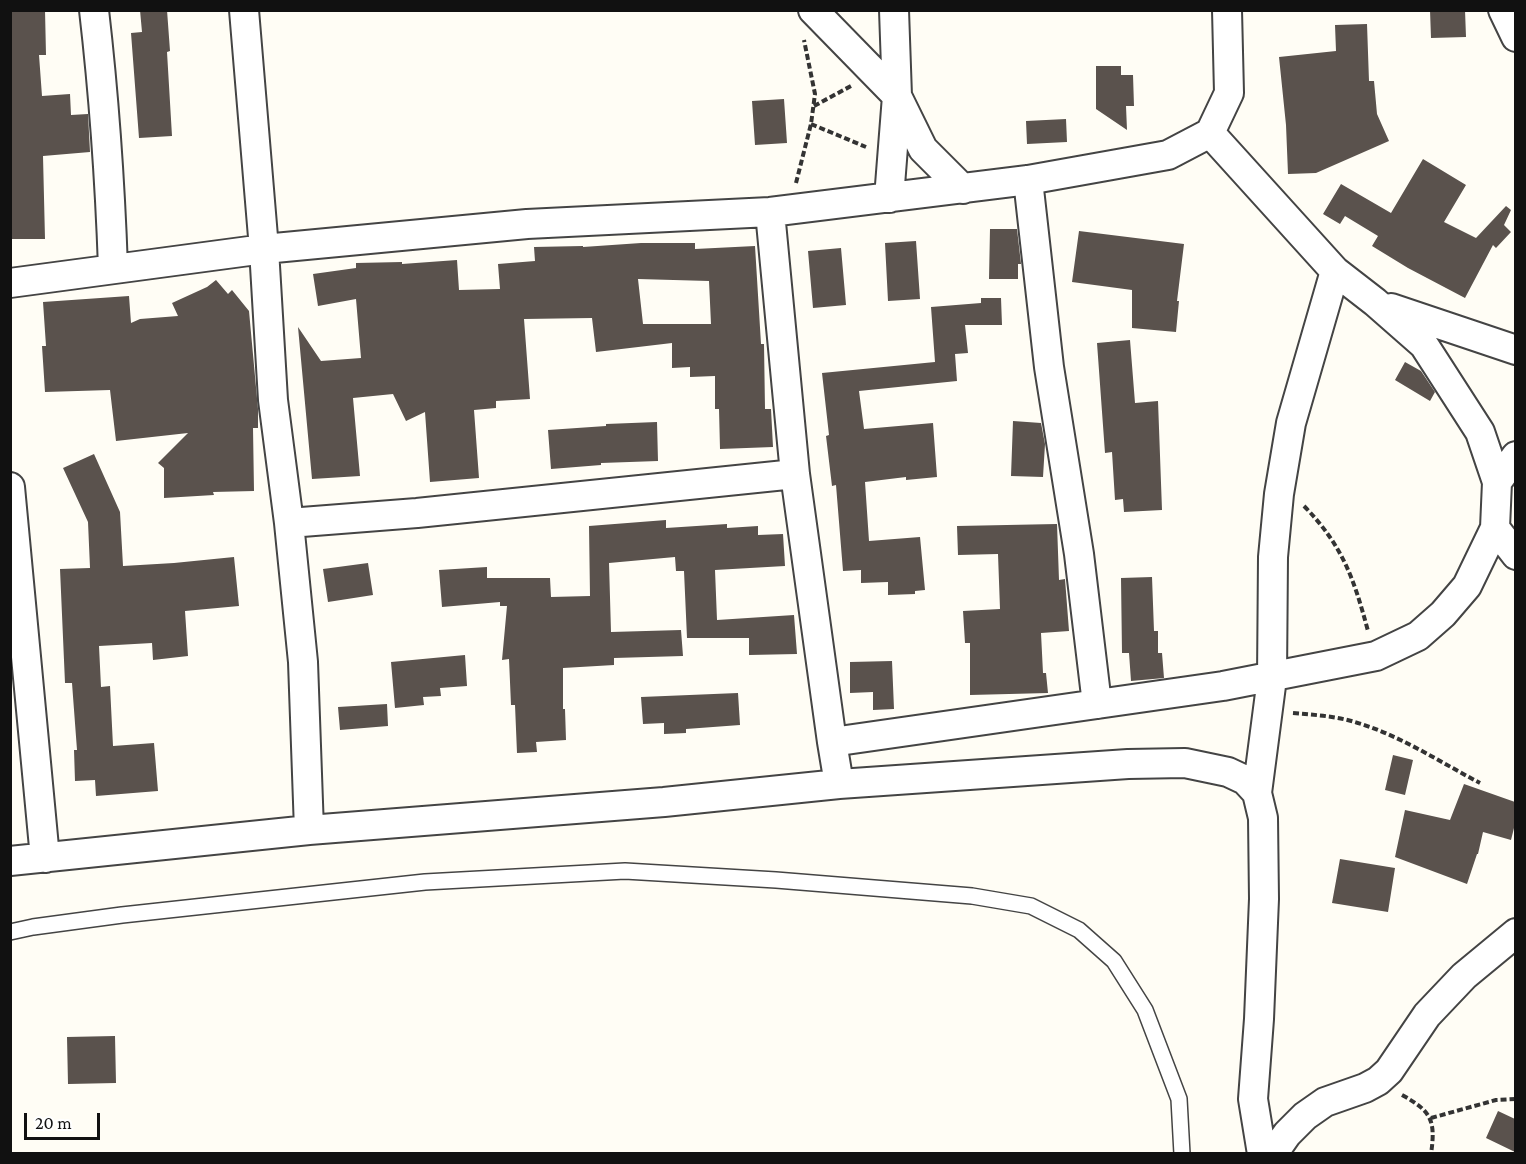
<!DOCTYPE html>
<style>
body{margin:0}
#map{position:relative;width:1526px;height:1164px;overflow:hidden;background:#fffdf5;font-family:"Crimson Pro",serif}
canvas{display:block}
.frame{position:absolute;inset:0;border:12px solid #111;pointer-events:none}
.scale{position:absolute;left:24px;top:1113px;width:76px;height:27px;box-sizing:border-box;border:3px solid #111;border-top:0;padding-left:8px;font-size:18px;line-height:21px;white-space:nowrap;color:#111;-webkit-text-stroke:4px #fff;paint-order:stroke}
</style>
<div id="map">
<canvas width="1526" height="1164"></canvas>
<div class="frame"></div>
<div class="scale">20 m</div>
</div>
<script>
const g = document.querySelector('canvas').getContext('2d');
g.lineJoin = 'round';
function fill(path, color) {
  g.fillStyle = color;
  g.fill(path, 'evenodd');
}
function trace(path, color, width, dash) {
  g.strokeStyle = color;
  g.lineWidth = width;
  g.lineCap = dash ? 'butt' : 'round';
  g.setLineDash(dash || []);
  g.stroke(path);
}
fill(new Path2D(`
 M 10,10 L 45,10 L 46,55 L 39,55 L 42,96 L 70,94 L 71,115 L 88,114 L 90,152 L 43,156 L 45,239 L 10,239 Z
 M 140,10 L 167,10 L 170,51 L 167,52 L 172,136 L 139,138 L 131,33 L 142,32 Z
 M 1430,10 L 1465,10 L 1466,37 L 1431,38 Z
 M 1367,24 L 1369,81 L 1374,81 L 1377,114 L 1389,141 L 1316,173 L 1288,174 L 1286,125 L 1279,57 L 1336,51 L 1335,25 Z
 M 1096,66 L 1121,66 L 1121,75 L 1133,75 L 1134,106 L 1126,106 L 1127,130 L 1096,109 Z
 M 784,99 L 787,143 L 755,145 L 752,101 Z
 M 1066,119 L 1067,142 L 1027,144 L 1026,121 Z
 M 1423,159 L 1466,185 L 1444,222 L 1476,238 L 1506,206 L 1511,210 L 1504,225 L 1511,232 L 1496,248 L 1493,245 L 1465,298 L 1408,268 L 1372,246 L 1378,236 L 1345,216 L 1340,224 L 1323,214 L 1341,184 L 1391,213 Z
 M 990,229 L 1017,229 L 1021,264 L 1018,264 L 1018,279 L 989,279 Z
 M 1079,231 L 1184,244 L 1177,301 L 1179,301 L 1176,332 L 1132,328 L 1132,290 L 1072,282 Z
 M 916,241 L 920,299 L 888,301 L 885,243 Z
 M 641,243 L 695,243 L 695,249 L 755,246 L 761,344 L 764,344 L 765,409 L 771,409 L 773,447 L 720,449 L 719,409 L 715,409 L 715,376 L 690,377 L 690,367 L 672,368 L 672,343 L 596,352 L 592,318 L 524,319 L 530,399 L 496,401 L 496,408 L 474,410 L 479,478 L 430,482 L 425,412 L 406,421 L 393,394 L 353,398 L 360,476 L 312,479 L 298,327 L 321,361 L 361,358 L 356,299 L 318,306 L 313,274 L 356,268 L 356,263 L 402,262 L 402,264 L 457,260 L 459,290 L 500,289 L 498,264 L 535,261 L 534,247 L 583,246 L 583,247 ZM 638,279 L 709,281 L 711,324 L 643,324 Z
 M 841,248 L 846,305 L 813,308 L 808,251 Z
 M 216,280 L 228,294 L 232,290 L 249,311 L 258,409 L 258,428 L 253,428 L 254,491 L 213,492 L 214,495 L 164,498 L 164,468 L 158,463 L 188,433 L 116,441 L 110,390 L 45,392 L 42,346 L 46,346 L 43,302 L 129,296 L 131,323 L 140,319 L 178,316 L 172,303 L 207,287 Z
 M 981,298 L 1001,298 L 1002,325 L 965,325 L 968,353 L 955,354 L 957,381 L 859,391 L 864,429 L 933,423 L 937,477 L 906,480 L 906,477 L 865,482 L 869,541 L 920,537 L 925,590 L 915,591 L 915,594 L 888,595 L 888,582 L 861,583 L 861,570 L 843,571 L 836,485 L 832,486 L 826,436 L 829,435 L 822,373 L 935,362 L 931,307 L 981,303 Z
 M 1130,340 L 1135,403 L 1158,401 L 1162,510 L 1124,512 L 1123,499 L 1115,500 L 1112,452 L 1105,453 L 1097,343 Z
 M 1405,362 L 1421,371 L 1435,392 L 1430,401 L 1395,380 Z
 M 1013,421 L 1041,423 L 1045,444 L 1043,477 L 1011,476 Z
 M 657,422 L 658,461 L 601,463 L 601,465 L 551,469 L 548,430 L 606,426 L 606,424 Z
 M 94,454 L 120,512 L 123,566 L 174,563 L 234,557 L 239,606 L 185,611 L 188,656 L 153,660 L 152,643 L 99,646 L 101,687 L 110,686 L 113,746 L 154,743 L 158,791 L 96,796 L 95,780 L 75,781 L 74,750 L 77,750 L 72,683 L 65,683 L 60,569 L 90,568 L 88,522 L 63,468 Z
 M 666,520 L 666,528 L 727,524 L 727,528 L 758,526 L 758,535 L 783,534 L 785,566 L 715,570 L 717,620 L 794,615 L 797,654 L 749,655 L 749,638 L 687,638 L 684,571 L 676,571 L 675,557 L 609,563 L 611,632 L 681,630 L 683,656 L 614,658 L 614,665 L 563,668 L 563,709 L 565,709 L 566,740 L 536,742 L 537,752 L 517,753 L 515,705 L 511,705 L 509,659 L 502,660 L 507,606 L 500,606 L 500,602 L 442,607 L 439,570 L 487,567 L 487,578 L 550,578 L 551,597 L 590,596 L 589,526 Z
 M 1057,524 L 1059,580 L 1065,579 L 1069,631 L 1041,633 L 1043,673 L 1046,673 L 1048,693 L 970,695 L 970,643 L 965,643 L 963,611 L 1000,609 L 998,554 L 958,555 L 957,526 Z
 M 368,563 L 373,595 L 328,602 L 323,569 Z
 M 1152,577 L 1154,631 L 1158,631 L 1158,653 L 1162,653 L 1164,678 L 1131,681 L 1129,653 L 1122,653 L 1121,578 Z
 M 465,655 L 467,686 L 440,688 L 441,696 L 423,697 L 424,705 L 395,708 L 391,662 Z
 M 892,661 L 894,709 L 873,710 L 873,692 L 850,693 L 850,662 Z
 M 738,693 L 740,725 L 686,729 L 686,733 L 664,734 L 664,723 L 643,724 L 641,697 Z
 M 387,704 L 388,726 L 340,730 L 338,707 Z
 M 1393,755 L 1413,760 L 1405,795 L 1385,790 Z
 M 1464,784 L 1515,802 L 1515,824 L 1511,840 L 1483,832 L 1478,854 L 1477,854 L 1467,884 L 1395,857 L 1405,810 L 1450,820 Z
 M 1340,859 L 1395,868 L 1388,912 L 1332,903 Z
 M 115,1036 L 116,1083 L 68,1084 L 67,1037 Z
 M 1498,1111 L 1515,1119 L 1515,1152 L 1486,1138 Z`), '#5a524d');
const service = new Path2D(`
 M 10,932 L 33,927 L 122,915 L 425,882 L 625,871 L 776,880 L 972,896 L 1031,906 L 1079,930 L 1114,961 L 1145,1010 L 1179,1099 L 1182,1154`);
const minor = new Path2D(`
 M 94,10 C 104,96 110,182 113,268
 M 244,10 L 264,249 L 273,400 L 289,523 L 303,662 L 309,830
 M 813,10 L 897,96 L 923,149 L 963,189
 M 1503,10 L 1516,37
 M 1028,180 L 1049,367 L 1079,554 L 1097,704
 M 889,198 L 897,96 L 894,10
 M 770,212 L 795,474 L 832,742 L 839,784
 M 10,283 L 264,249 L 527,224 L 770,212 L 1028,180 L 1168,155 L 1210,133 L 1229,93 L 1227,10
 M 1391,308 L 1516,350
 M 1497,482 L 1516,456
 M 10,487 L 45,858
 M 289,523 L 417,513 L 795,474
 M 1495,528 L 1516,555
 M 832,742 L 1223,686 L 1376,656 L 1418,636 L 1443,614 L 1467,586 L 1495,528 L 1497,482 L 1480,432 L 1424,345 L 1375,302 L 1335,271 L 1210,133
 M 1257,793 L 1272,678 L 1273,557 L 1279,494 L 1291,423 L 1335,271
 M 10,861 L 309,830 L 664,802 L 839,784 L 1128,764 L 1185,763 L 1228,772 L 1245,780 L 1257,793 L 1263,818 L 1264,899 L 1259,1019 L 1253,1099 L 1262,1154
 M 1273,1154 L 1287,1134 L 1305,1116 L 1325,1102 L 1365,1088 L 1378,1081 L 1389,1071 L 1427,1015 L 1464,976 L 1516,933`);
trace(service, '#444', 18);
trace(minor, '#444', 32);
trace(new Path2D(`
 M 814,106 L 851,86
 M 811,124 L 866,147
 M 796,183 L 811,124 L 815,94 L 804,40
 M 1304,506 C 1343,546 1354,579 1368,631
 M 1293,713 C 1315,715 1337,716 1358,723 C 1401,736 1440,762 1480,783
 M 1402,1095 C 1431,1111 1436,1120 1431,1154
 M 1431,1118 L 1496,1100 L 1516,1099`), '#333', 4, [6, 3]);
trace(service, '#fff', 15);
trace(minor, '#fff', 28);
</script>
